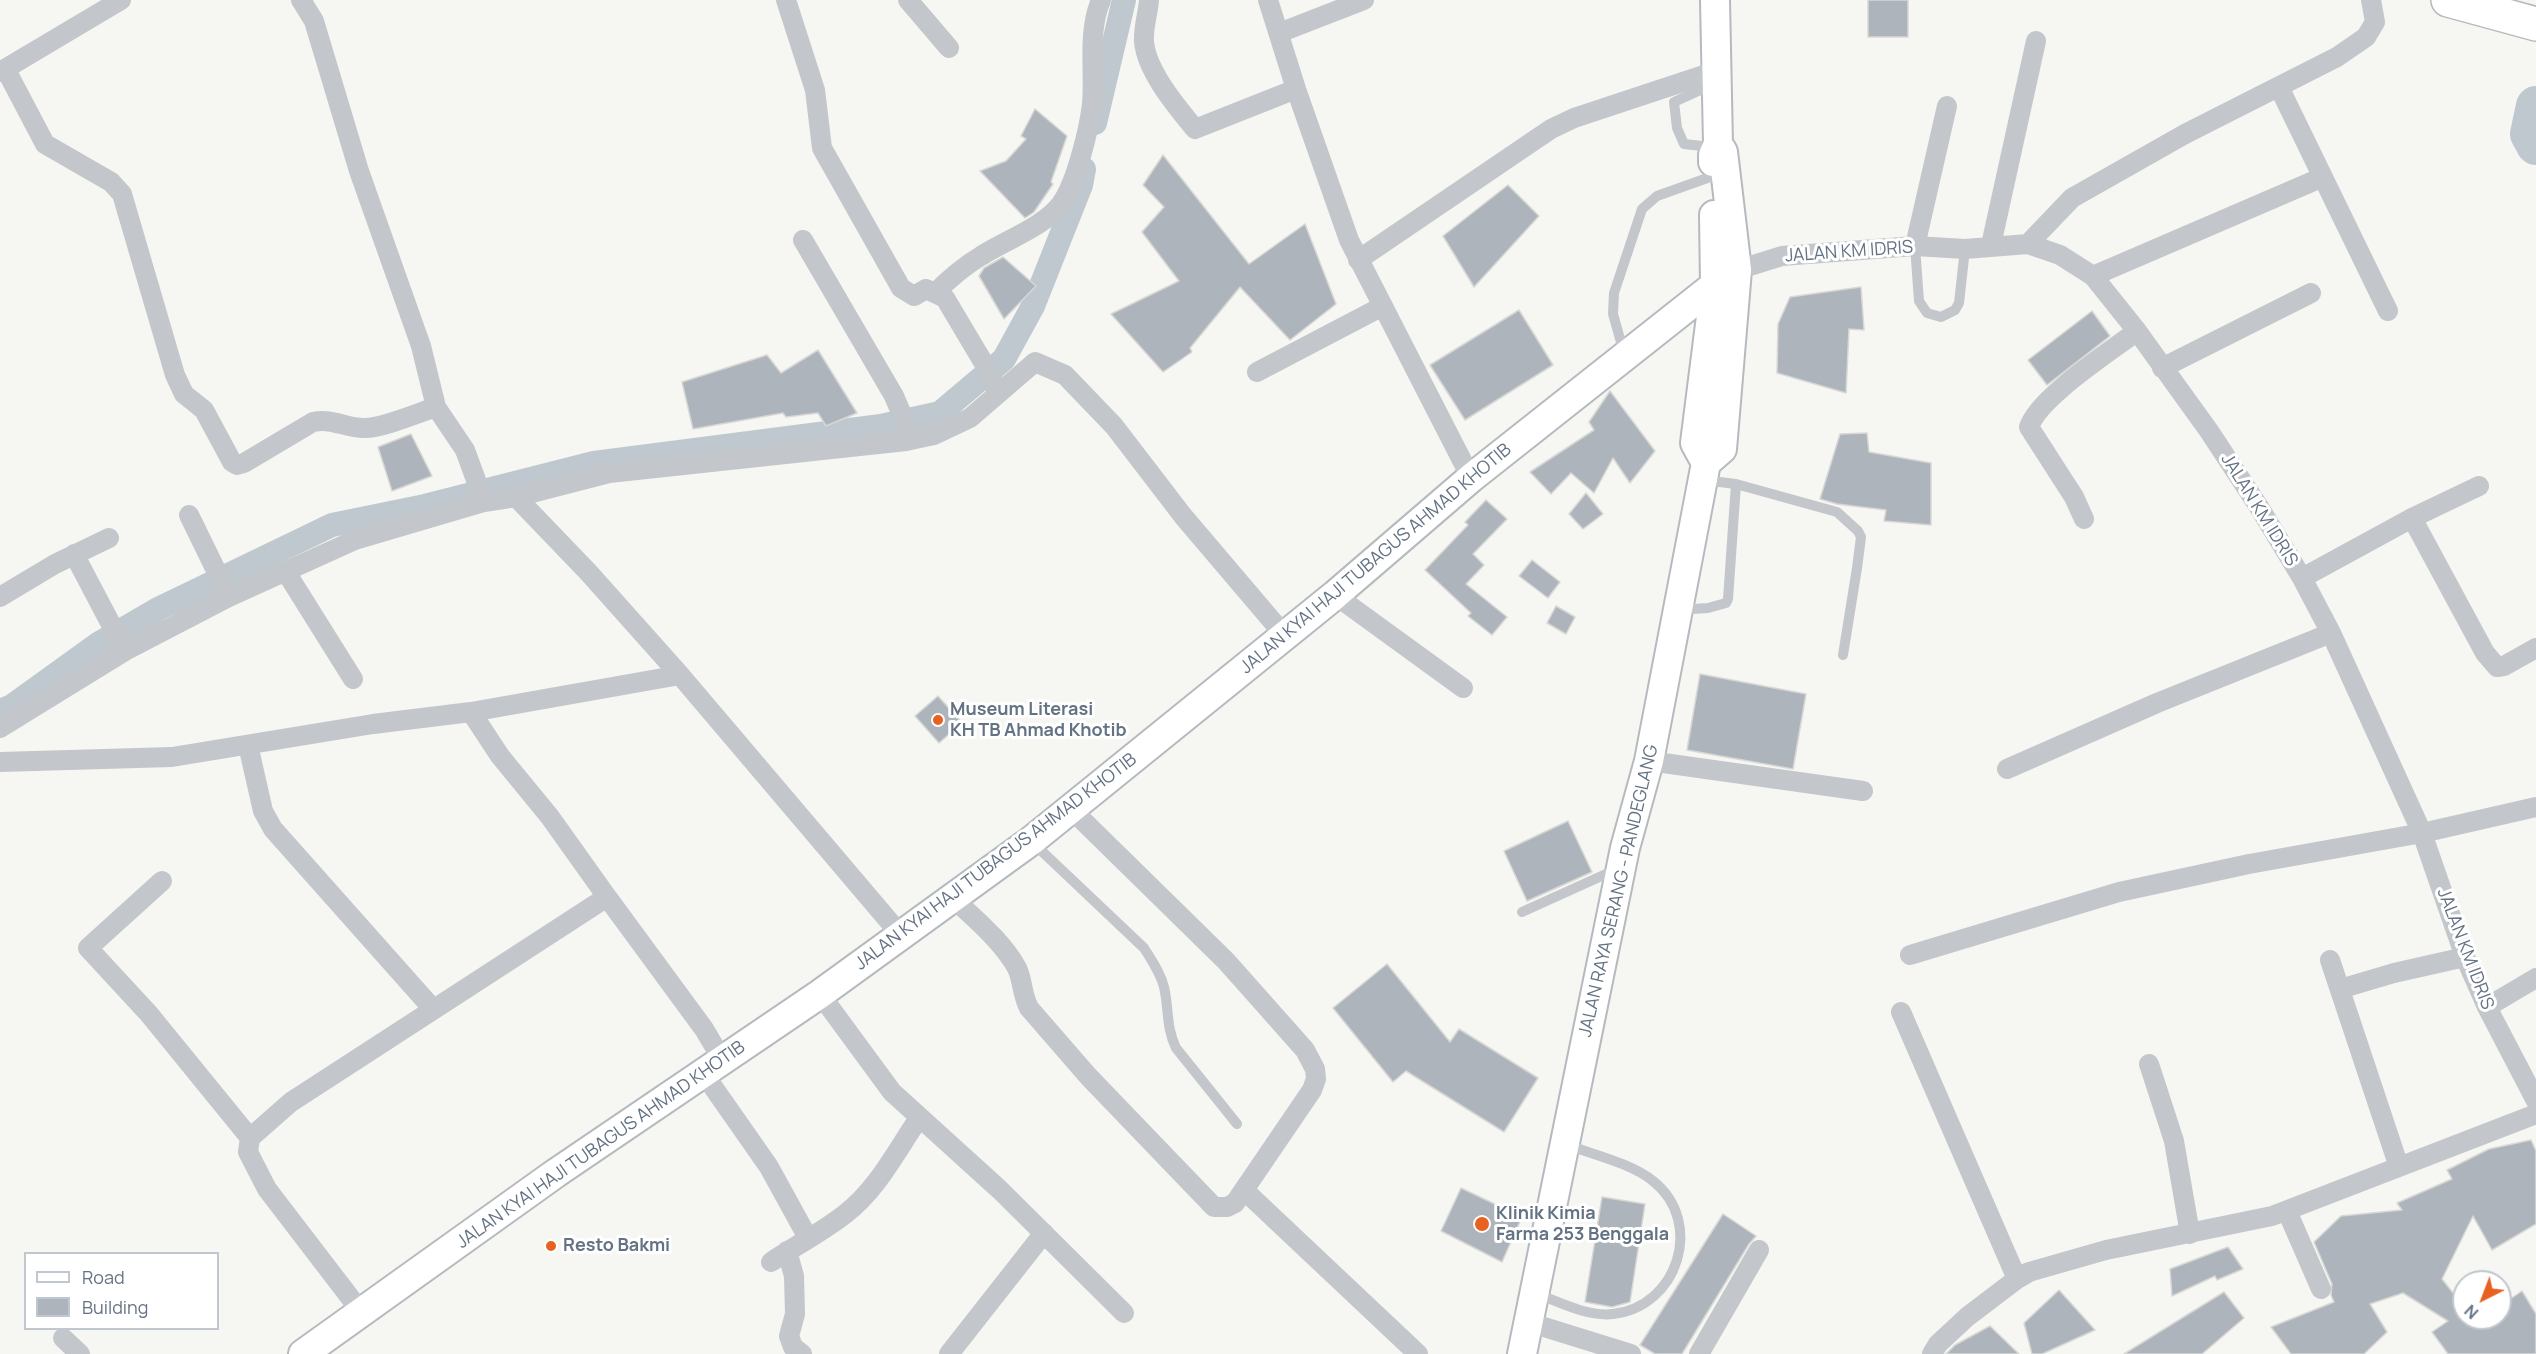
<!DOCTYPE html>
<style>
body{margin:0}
#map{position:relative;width:2536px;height:1354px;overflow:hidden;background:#f6f6f2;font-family:Manrope,sans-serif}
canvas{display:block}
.legend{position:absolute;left:24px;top:1252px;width:195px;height:78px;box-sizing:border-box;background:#fff;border:2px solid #c1c7ce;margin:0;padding:8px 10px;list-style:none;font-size:18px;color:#647384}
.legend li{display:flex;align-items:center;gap:12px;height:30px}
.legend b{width:30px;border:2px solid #c1c7ce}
.north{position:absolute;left:2452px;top:1270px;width:60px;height:60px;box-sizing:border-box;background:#fff;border:2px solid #c1c7ce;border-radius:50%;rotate:222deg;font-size:16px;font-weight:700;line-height:24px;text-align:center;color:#647384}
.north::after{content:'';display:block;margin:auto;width:21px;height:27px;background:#e76121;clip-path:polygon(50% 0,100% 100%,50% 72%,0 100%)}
</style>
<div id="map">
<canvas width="2536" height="1354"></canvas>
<ul class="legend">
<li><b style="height:8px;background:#fff"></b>Road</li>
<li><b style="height:16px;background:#aeb4bb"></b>Building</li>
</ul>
<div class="north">N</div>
</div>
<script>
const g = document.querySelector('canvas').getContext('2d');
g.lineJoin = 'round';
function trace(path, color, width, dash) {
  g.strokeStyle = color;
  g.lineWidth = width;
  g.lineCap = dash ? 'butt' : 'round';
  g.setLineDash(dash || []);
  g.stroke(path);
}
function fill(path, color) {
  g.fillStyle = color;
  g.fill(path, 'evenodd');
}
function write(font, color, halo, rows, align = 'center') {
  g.font = font + ' Manrope,sans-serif';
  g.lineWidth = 6;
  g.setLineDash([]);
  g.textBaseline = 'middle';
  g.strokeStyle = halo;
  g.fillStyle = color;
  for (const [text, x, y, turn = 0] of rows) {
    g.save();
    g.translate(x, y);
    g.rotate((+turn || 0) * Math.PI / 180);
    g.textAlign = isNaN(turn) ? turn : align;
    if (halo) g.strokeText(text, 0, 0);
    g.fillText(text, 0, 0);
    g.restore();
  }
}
trace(new Path2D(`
 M 1095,123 L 1124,0
 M 0,711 L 12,706 L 98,644 L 160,608 L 332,525 L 425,506 L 594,463 L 881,426 L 940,413 L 1004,359 L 1033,306 L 1081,185 L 1084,169`), '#bec8ce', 24);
trace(new Path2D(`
 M 2536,106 L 2530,134 L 2536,145`), '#bec8ce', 40);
const building = new Path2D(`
 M 1868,0 L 1908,0 L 1908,37 L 1868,37 Z
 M 1035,109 L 1067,136 L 1051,182 L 1053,184 L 1034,212 L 1025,218 L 980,171 L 1006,161 L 1026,139 L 1021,136 Z
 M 1163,155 L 1249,264 L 1305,224 L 1336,304 L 1290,340 L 1240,287 L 1190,348 L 1192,352 L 1163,372 L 1111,314 L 1179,281 L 1142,232 L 1164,207 L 1143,185 Z
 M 1508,185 L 1539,216 L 1474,287 L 1443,236 Z
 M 1003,257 L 1036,286 L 1004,319 L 979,276 L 984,268 Z
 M 1861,287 L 1864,330 L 1849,329 L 1846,393 L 1777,373 L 1778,324 L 1790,297 Z
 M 1519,310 L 1553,365 L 1465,420 L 1430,365 Z
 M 2092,311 L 2110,336 L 2047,385 L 2028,360 Z
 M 818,350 L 857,413 L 826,426 L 818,413 L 786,417 L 783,413 L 693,429 L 682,382 L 767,355 L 781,373 Z
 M 1610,391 L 1655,451 L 1630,483 L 1613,458 L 1594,493 L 1571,473 L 1551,494 L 1530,472 L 1594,430 L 1589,422 Z
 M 1867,433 L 1869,452 L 1931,463 L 1931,525 L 1884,521 L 1886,510 L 1837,504 L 1820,499 L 1840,434 Z
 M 411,434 L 432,476 L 392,491 L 378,447 Z
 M 1586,493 L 1603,514 L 1583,529 L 1569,514 Z
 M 1486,500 L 1507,519 L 1473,554 L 1484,565 L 1466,584 L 1507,617 L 1492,635 L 1468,616 L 1471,613 L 1425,570 L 1468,525 L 1465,522 Z
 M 1532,560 L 1560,582 L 1548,598 L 1519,576 Z
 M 1556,606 L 1575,617 L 1566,634 L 1547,623 Z
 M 1700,674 L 1806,694 L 1793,769 L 1687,750 Z
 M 938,696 L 962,723 L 939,743 L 915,716 Z
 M 1568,821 L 1592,872 L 1527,901 L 1504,851 Z
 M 1387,964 L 1450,1042 L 1459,1029 L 1538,1078 L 1504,1132 L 1406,1071 L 1393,1082 L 1333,1008 Z
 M 2531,1140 L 2536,1151 L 2536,1224 L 2492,1250 L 2473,1216 L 2442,1279 L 2464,1307 L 2464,1318 L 2500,1318 L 2500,1306 L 2522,1291 L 2536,1314 L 2536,1354 L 2448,1354 L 2432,1332 L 2448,1321 L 2403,1293 L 2370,1304 L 2387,1332 L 2364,1354 L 2291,1354 L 2271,1327 L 2334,1302 L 2331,1295 L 2332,1284 L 2314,1242 L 2341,1216 L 2402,1210 L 2397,1203 L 2452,1179 L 2447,1170 L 2489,1149 Z
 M 1461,1188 L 1522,1217 L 1502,1262 L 1441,1231 Z
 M 1602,1197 L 1645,1204 L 1630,1302 L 1612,1307 L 1585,1302 Z
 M 1723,1214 L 1756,1236 L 1749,1244 L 1682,1354 L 1655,1354 L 1640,1345 Z
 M 2228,1247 L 2243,1269 L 2217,1280 L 2215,1276 L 2172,1296 L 2170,1269 Z
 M 2059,1290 L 2095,1330 L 2042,1354 L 2032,1354 L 2024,1323 Z
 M 2224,1292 L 2244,1318 L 2202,1354 L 2124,1354 Z
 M 1990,1326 L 2019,1354 L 1946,1354 L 1955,1345 Z`);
fill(building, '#aeb4bb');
trace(building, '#d7d7d5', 1.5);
const secondary = new Path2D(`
 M 1713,162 L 1713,155 L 1718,144 L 1715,0
 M 1706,463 L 1695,443 L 1715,285 L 1714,215
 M 303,1354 L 556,1173 L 820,994 L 1031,841 L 1335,595 L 1471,478 L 1715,285
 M 1522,1354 L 1625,848 L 1649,761 L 1706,463 L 1722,449 L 1737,270 L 1723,152 L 1718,144`);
const highway = new Path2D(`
 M 2448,0 L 2536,24`);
trace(secondary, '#b5babf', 32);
trace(highway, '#b6b9bc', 36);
trace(new Path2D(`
 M 1715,144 L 1702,146 L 1684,144 L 1677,128 L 1674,102 L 1716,83
 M 1915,246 L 1919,301 L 1927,313 L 1941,317 L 1955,310 L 1959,303 L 1965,249
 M 1624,353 L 1613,314 L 1614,293 L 1642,209 L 1657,196 L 1713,176
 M 1703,480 L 1736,484 L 1837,512 L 1858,531 L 1861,537 L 1857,568 L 1843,655
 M 1678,610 L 1708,608 L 1726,603 L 1728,599 L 1736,484
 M 1031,841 L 1144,948 C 1152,961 1160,972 1164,987 C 1169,1008 1166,1028 1176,1048 L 1237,1124
 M 1522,912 L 1617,869
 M 1535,1293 C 1559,1302 1587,1317 1613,1314 C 1678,1307 1705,1222 1653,1181 C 1631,1163 1591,1154 1565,1144`), '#c3c6ca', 10);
trace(new Path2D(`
 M 301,0 L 314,21 L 359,171 L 421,346 L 436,407 L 465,450 L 484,502
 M 786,0 L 815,90 L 822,148 L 901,288 L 914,296 L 926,289 L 945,298 L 992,377 L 997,394
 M 908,0 L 949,48
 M 1149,0 C 1148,14 1143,27 1144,42 C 1147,72 1177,107 1195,129 L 1296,89
 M 1268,0 L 1296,89 L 1349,240 L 1471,478
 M 1279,33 L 1364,0
 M 6,70 L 45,144 L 111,182 L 122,194 L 175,375 L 184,394 L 204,410 L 232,462 L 237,465 L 244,463 L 313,422 C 333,418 345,428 364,428 C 380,429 418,413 436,407
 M 0,72 L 121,0
 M 2279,87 L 2388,311
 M 803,240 L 894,396 L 905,422 L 906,441
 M 2028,244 L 2072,198 L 2185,134 L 2337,57 L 2366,37 L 2375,22 L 2371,0
 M 1991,245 L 2036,41
 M 1915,246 L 1947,106
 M 1358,260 L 1551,129 L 1574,118 L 1716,71
 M 1737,270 L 1782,256 L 1915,246 L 1965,249 L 2028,244 L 2060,255 L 2093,276 L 2137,331 L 2209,431 L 2259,507 L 2302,578 L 2331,633 L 2422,833 L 2465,957 L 2487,1007 L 2536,1101
 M 2093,276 L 2323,177
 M 935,293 C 948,280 964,266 981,256 C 1004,241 1045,226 1061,204 C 1076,183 1089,130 1092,104 C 1095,70 1087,33 1101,0
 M 2162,368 L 2311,293
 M 1257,372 L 1383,306
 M 516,497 L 589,573 L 680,675
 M 189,515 L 229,597
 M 2412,518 L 2485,653 L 2497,667 L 2504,666 L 2536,648
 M 2084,519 L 2074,497 L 2029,427 C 2039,397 2110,352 2137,331
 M 74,554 L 125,651
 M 286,572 L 353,679
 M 2302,578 L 2412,518 L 2479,486
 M 1335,595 L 1463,688
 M 0,597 L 55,564 L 109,538
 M 471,712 L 500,756 L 550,817 L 607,897
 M 0,728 L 125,651 L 229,597 L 355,540 L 484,502 L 516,497 L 609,473 L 906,441 L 934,435 L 970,418 L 1035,362 L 1065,375 L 1114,426 L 1183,516 L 1285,636
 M 248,745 L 263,811 L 273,829 L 433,1009
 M 1649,761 L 1863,791
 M 0,762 L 172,757 L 373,724 L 471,712 L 680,675 L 900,934
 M 2007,769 L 2157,703 L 2331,633
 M 162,881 L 88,948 L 149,1014 L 250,1138
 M 954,899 C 976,920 1002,941 1017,968 C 1023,981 1022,995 1029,1008 L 1088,1076 L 1214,1207 L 1227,1207 L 1235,1203 L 1312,1090 L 1316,1079 L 1315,1069 L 1305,1050 L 1226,961 L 1072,810
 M 1910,955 L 2119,892 L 2249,864 L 2422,833 L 2536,807
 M 2330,960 L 2399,1167
 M 2340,989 L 2394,973 L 2465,957
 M 820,994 L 892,1092 L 1000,1190 L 1124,1313
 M 2487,1007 L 2536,978
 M 1901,1012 L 2017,1279
 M 2149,1064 L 2174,1141 L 2190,1234
 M 704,1074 L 769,1167 L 808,1238
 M 1245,1191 L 1418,1354
 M 2287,1211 L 2321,1289
 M 787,1251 L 794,1276 L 795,1314 L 789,1336 L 793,1347 L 802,1354
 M 771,1262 C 795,1246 822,1232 845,1214 C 877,1190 897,1150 919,1118
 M 362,1313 L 267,1189 L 248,1152 L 250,1138 L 291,1102 L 607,897 L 704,1029 L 723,1061
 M 1528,1322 L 1631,1354
 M 63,1338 L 80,1354
 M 949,1354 L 1044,1233
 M 1699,1354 L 1759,1250
 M 1932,1354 L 1938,1344 L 1967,1317 L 2017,1279 L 2029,1272 L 2106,1250 L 2272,1216 L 2536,1114`), '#c3c6ca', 20);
trace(secondary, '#fff', 28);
trace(highway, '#fff', 33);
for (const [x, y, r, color] of [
 [938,720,6,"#e76121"],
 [1482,1224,8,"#e76121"],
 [551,1246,6,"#e76121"]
]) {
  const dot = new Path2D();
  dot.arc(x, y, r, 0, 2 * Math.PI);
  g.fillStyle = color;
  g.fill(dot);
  trace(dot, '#fff', 2);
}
write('18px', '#647384', '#fff', [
 ["JALAN KM IDRIS",1849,252,-4],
 ["JALAN KM IDRIS",2259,510,58],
 ["JALAN KYAI HAJI TUBAGUS AHMAD KHOTIB",1376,559,-40],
 ["JALAN KYAI HAJI TUBAGUS AHMAD KHOTIB",996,862,-37],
 ["JALAN RAYA SERANG - PANDEGLANG",1619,891,-77],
 ["JALAN KM IDRIS",2465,949,69],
 ["JALAN KYAI HAJI TUBAGUS AHMAD KHOTIB",601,1145,-35]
]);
write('bold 18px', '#647384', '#fff', [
 ["Museum Literasi",950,710],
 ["KH TB Ahmad Khotib",950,731],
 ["Klinik Kimia",1496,1214],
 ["Farma 253 Benggala",1496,1235],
 ["Resto Bakmi",563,1246]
], 'left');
</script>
